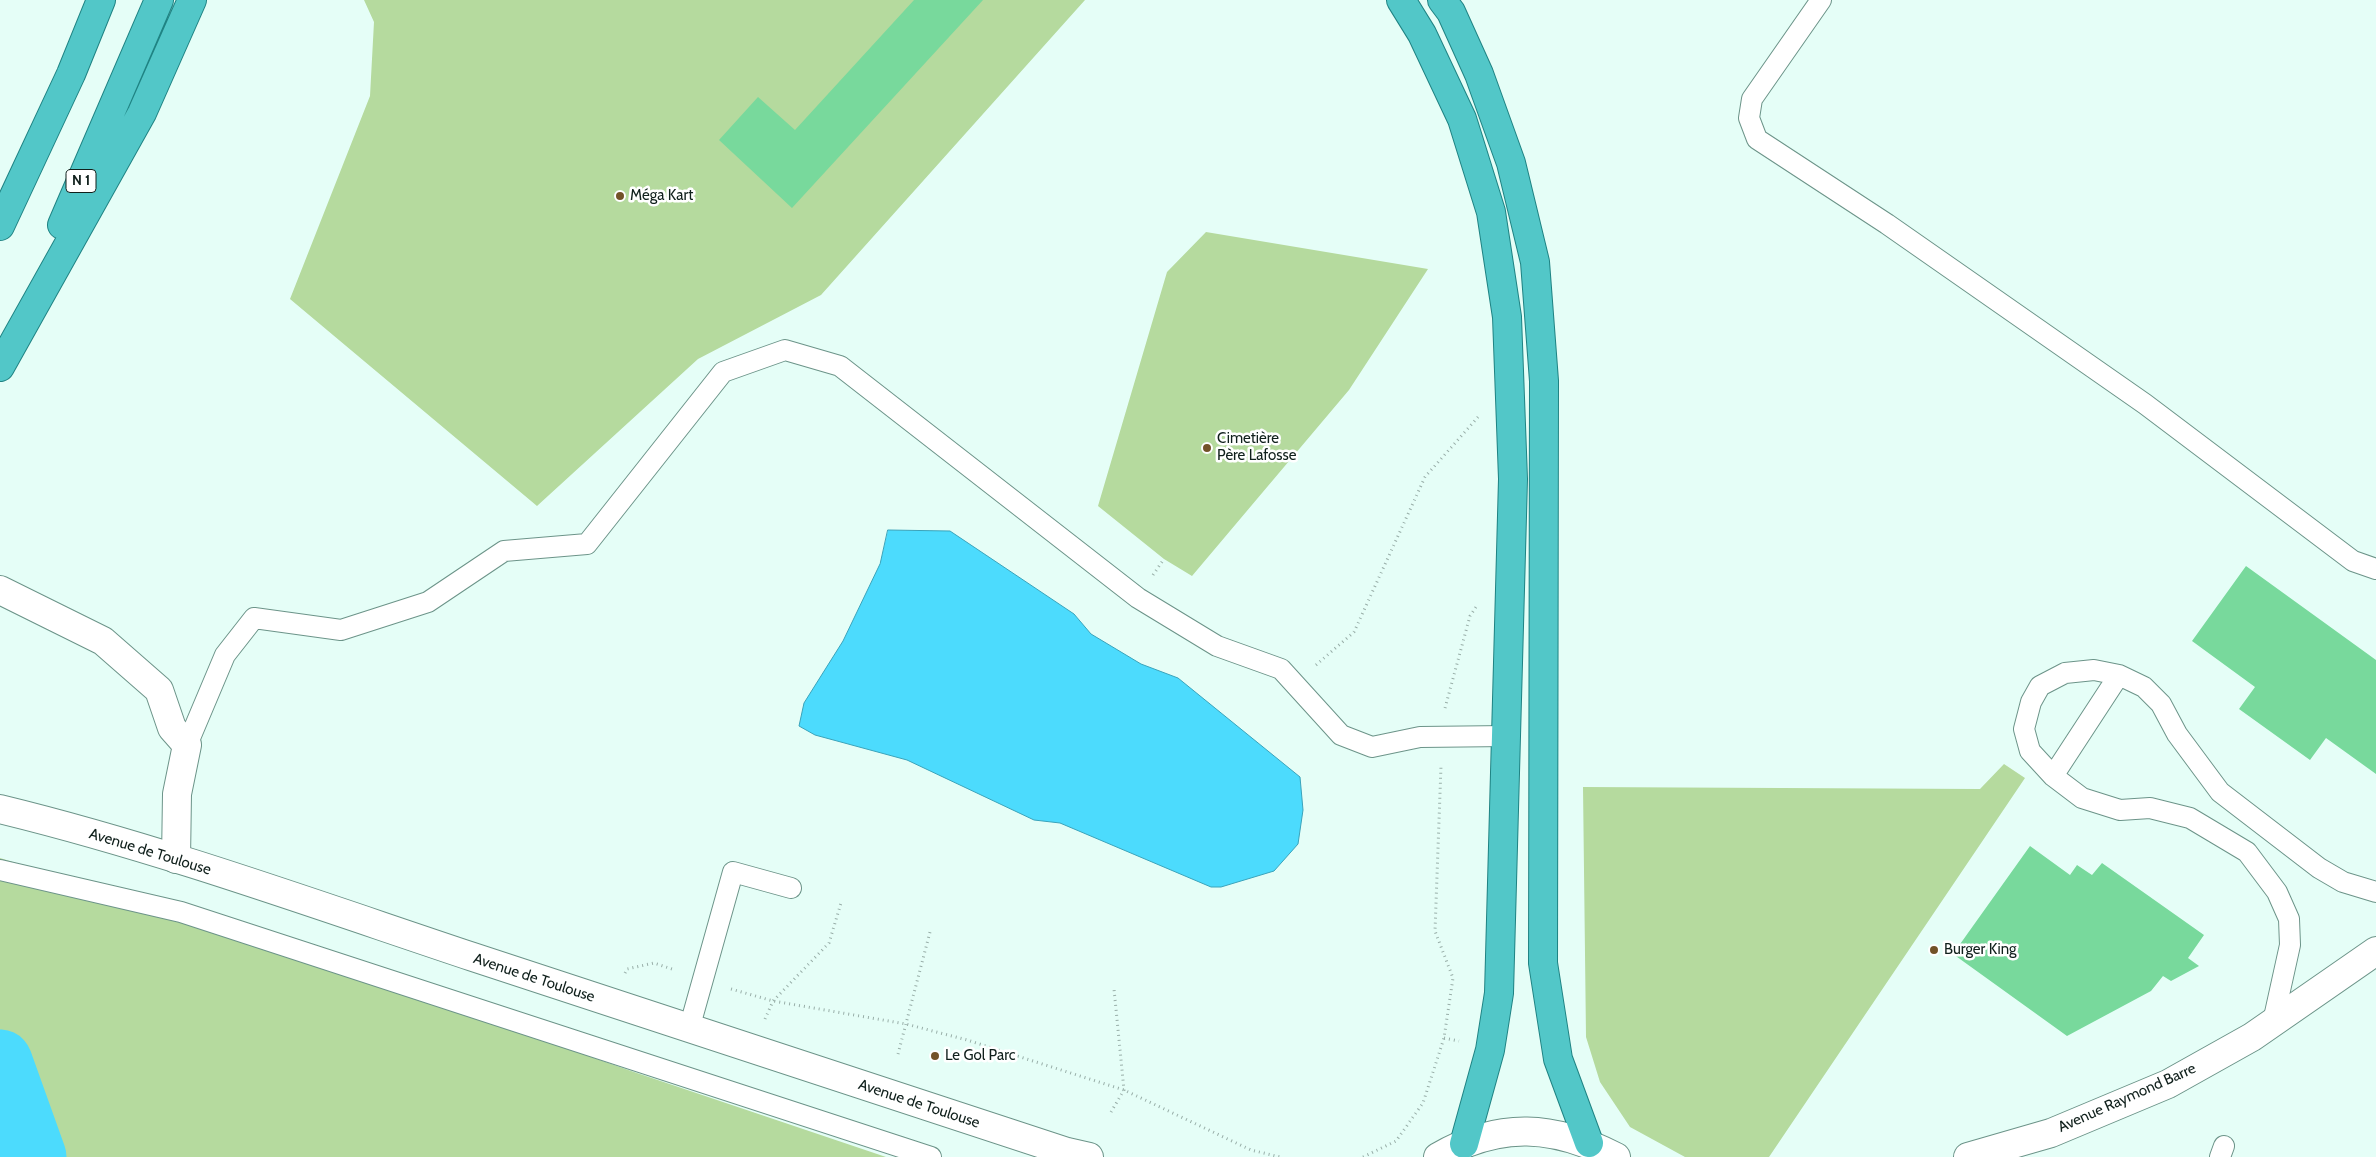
<!DOCTYPE html>
<meta charset="utf-8">
<style>
body{margin:0}
canvas{display:block;background:#e5fef7}
</style>
<canvas width="2376" height="1157"></canvas>
<script>
const g = document.querySelector('canvas').getContext('2d');
g.lineJoin = 'round';
function fill(path, color) {
  g.fillStyle = color;
  g.fill(path, 'evenodd');
}
function trace(path, color, width, dash) {
  g.strokeStyle = color;
  g.lineWidth = width;
  g.lineCap = dash ? 'butt' : 'round';
  g.setLineDash(dash || []);
  g.stroke(path);
}
function write(font, color, halo, rows, align = 'center') {
  g.font = font + ' Cabin,sans-serif';
  g.lineWidth = 5;
  g.setLineDash([]);
  g.textBaseline = 'middle';
  g.strokeStyle = halo;
  g.fillStyle = color;
  for (const [text, x, y, turn = 0] of rows) {
    g.save();
    g.translate(x, y);
    g.rotate((+turn || 0) * Math.PI / 180);
    g.textAlign = isNaN(turn) ? turn : align;
    if (halo) g.strokeText(text, 0, 0);
    g.fillText(text, 0, 0);
    g.restore();
  }
}
fill(new Path2D(`
 M 364,0 L 1085,0 L 821,295 L 698,359 L 537,506 L 290,299 L 370,96 L 374,22 Z
 M 1206,232 L 1428,269 L 1349,390 L 1192,576 L 1164,559 L 1098,506 L 1167,272 Z
 M 2004,764 L 2025,778 L 1769,1157 L 1685,1157 L 1630,1127 L 1600,1082 L 1586,1037 L 1583,787 L 1980,789 Z
 M 0,858 L 235,932 L 634,1072 L 886,1157 L 0,1157 Z`), '#b5da9e');
const water = new Path2D(`
 M 888,530 L 950,531 L 1074,614 L 1091,634 L 1141,664 L 1178,678 L 1300,777 L 1303,810 L 1298,844 L 1274,871 L 1221,887 L 1211,887 L 1060,823 L 1034,820 L 907,760 L 815,735 L 799,726 L 804,703 L 843,641 L 880,564 Z`);
fill(water, '#4cdbfd');
trace(water, '#3aa3ba', 1);
trace(new Path2D(`
 M 0,1062 L 34,1157`), '#4cdbfd', 65);
fill(new Path2D(`
 M 914,0 L 983,0 L 792,208 L 719,140 L 758,97 L 795,130 Z
 M 2246,566 L 2376,660 L 2376,774 L 2326,738 L 2310,760 L 2239,709 L 2255,687 L 2192,641 Z
 M 2030,846 L 2070,875 L 2077,865 L 2092,875 L 2102,863 L 2204,935 L 2188,958 L 2199,966 L 2171,981 L 2163,976 L 2151,991 L 2067,1036 L 1953,954 Z`), '#78d99c');
const service = new Path2D(`
 M 1821,0 L 1752,99 L 1749,118 L 1757,139 L 1887,224 L 2145,404 L 2353,561 L 2376,569
 M 187,745 L 225,655 L 254,618 L 341,630 L 428,602 L 504,551 L 587,544 L 723,372 L 785,350 L 840,366 L 1138,598 L 1217,646 L 1281,669 L 1341,735 L 1372,747 L 1420,737 L 1507,736
 M 2053,776 L 2119,675
 M 0,870 L 181,912 L 931,1157
 M 2273,1022 L 2290,945 L 2289,919 L 2277,892 L 2247,852 L 2190,818 L 2150,808 L 2120,810 L 2082,798 L 2053,776 L 2030,751 L 2024,729 L 2031,702 L 2040,686 L 2065,673 L 2094,670 L 2119,675 L 2144,687 L 2161,704 L 2177,734 L 2220,792 L 2319,868 L 2343,882 L 2376,892
 M 689,1029 L 733,872 L 791,888
 M 2220,1157 L 2224,1146`);
const minor = new Path2D(`
 M 0,590 L 103,641 L 159,690 L 172,728 L 187,745 L 177,794 L 176,859`);
const secondary = new Path2D(`
 M 0,809 C 160,848 317,905 473,957 C 671,1023 869,1088 1067,1152 L 1089,1157
 M 1438,1157 C 1500,1121 1554,1125 1616,1157
 M 1968,1157 L 2051,1133 L 2168,1084 L 2252,1037 L 2376,951`);
const trunk = new Path2D(`
 M 1401,0 L 1422,34 L 1462,119 L 1491,212 L 1507,317 L 1513,479 L 1499,993 L 1490,1050 L 1464,1144
 M 1442,0 L 1451,12 L 1479,74 L 1511,163 L 1535,262 L 1544,381 L 1543,963 L 1558,1059 L 1589,1143
 M 62,225 L 159,0
 M 0,226 L 71,74 L 101,0
 M 0,367 L 142,113 L 192,0`);
trace(service, '#6c9489', 22);
trace(minor, '#6c9489', 30);
trace(secondary, '#6c9489', 30);
trace(trunk, '#1f8383', 30);
trace(new Path2D(`
 M 1153,575 L 1164,559
 M 1316,665 L 1354,632 L 1425,477 L 1478,417
 M 1445,708 L 1470,616 L 1476,607
 M 625,973 L 627,969 L 654,963 L 675,970
 M 731,989 L 773,1001 L 906,1024 L 967,1040 L 1124,1090 L 1251,1150 L 1280,1157
 M 765,1019 L 773,1001 L 829,943 L 841,903
 M 1444,1038 L 1459,1041
 M 898,1054 L 930,932
 M 1111,1112 L 1124,1090 L 1114,989
 M 1363,1157 L 1396,1141 L 1423,1103 L 1444,1038 L 1453,978 L 1435,931 L 1441,766`), '#98aea8', 3, [1, 4]);
trace(service, '#fff', 20);
trace(minor, '#fff', 28);
trace(secondary, '#fff', 28);
trace(trunk, '#52c7c8', 28);
for (const [x, y, r, color] of [
 [620,196,5,"#725228"],
 [1207,448,5,"#725228"],
 [1934,950,5,"#725228"],
 [935,1056,5,"#725228"]
]) {
  const dot = new Path2D();
  dot.arc(x, y, r, 0, 2 * Math.PI);
  g.fillStyle = color;
  g.fill(dot);
  trace(dot, '#fff', 2);
}
for (const [x, y, w] of [
 [81,181,30]
]) {
  const box = new Path2D();
  box.roundRect(x - w / 2, y - 11.5, w, 23, 4);
  g.fillStyle = '#fff';
  g.fill(box);
  trace(box, '#10201c', 1);
}
write('bold 14px', '#10201c', null, [
 ["N 1",81,181]
]);
write('15px', '#10201c', '#fff', [
 ["Méga Kart",630,196],
 ["Cimetière",1217,439],
 ["Père Lafosse",1217,456],
 ["Burger King",1944,950],
 ["Le Gol Parc",945,1056]
], 'left');
write('15px', '#10201c', '#fff', [
 ["Avenue de Toulouse",150,852,17],
 ["Avenue de Toulouse",534,978,18],
 ["Avenue Raymond Barre",2127,1098,-24],
 ["Avenue de Toulouse",919,1104,18]
]);
</script>
